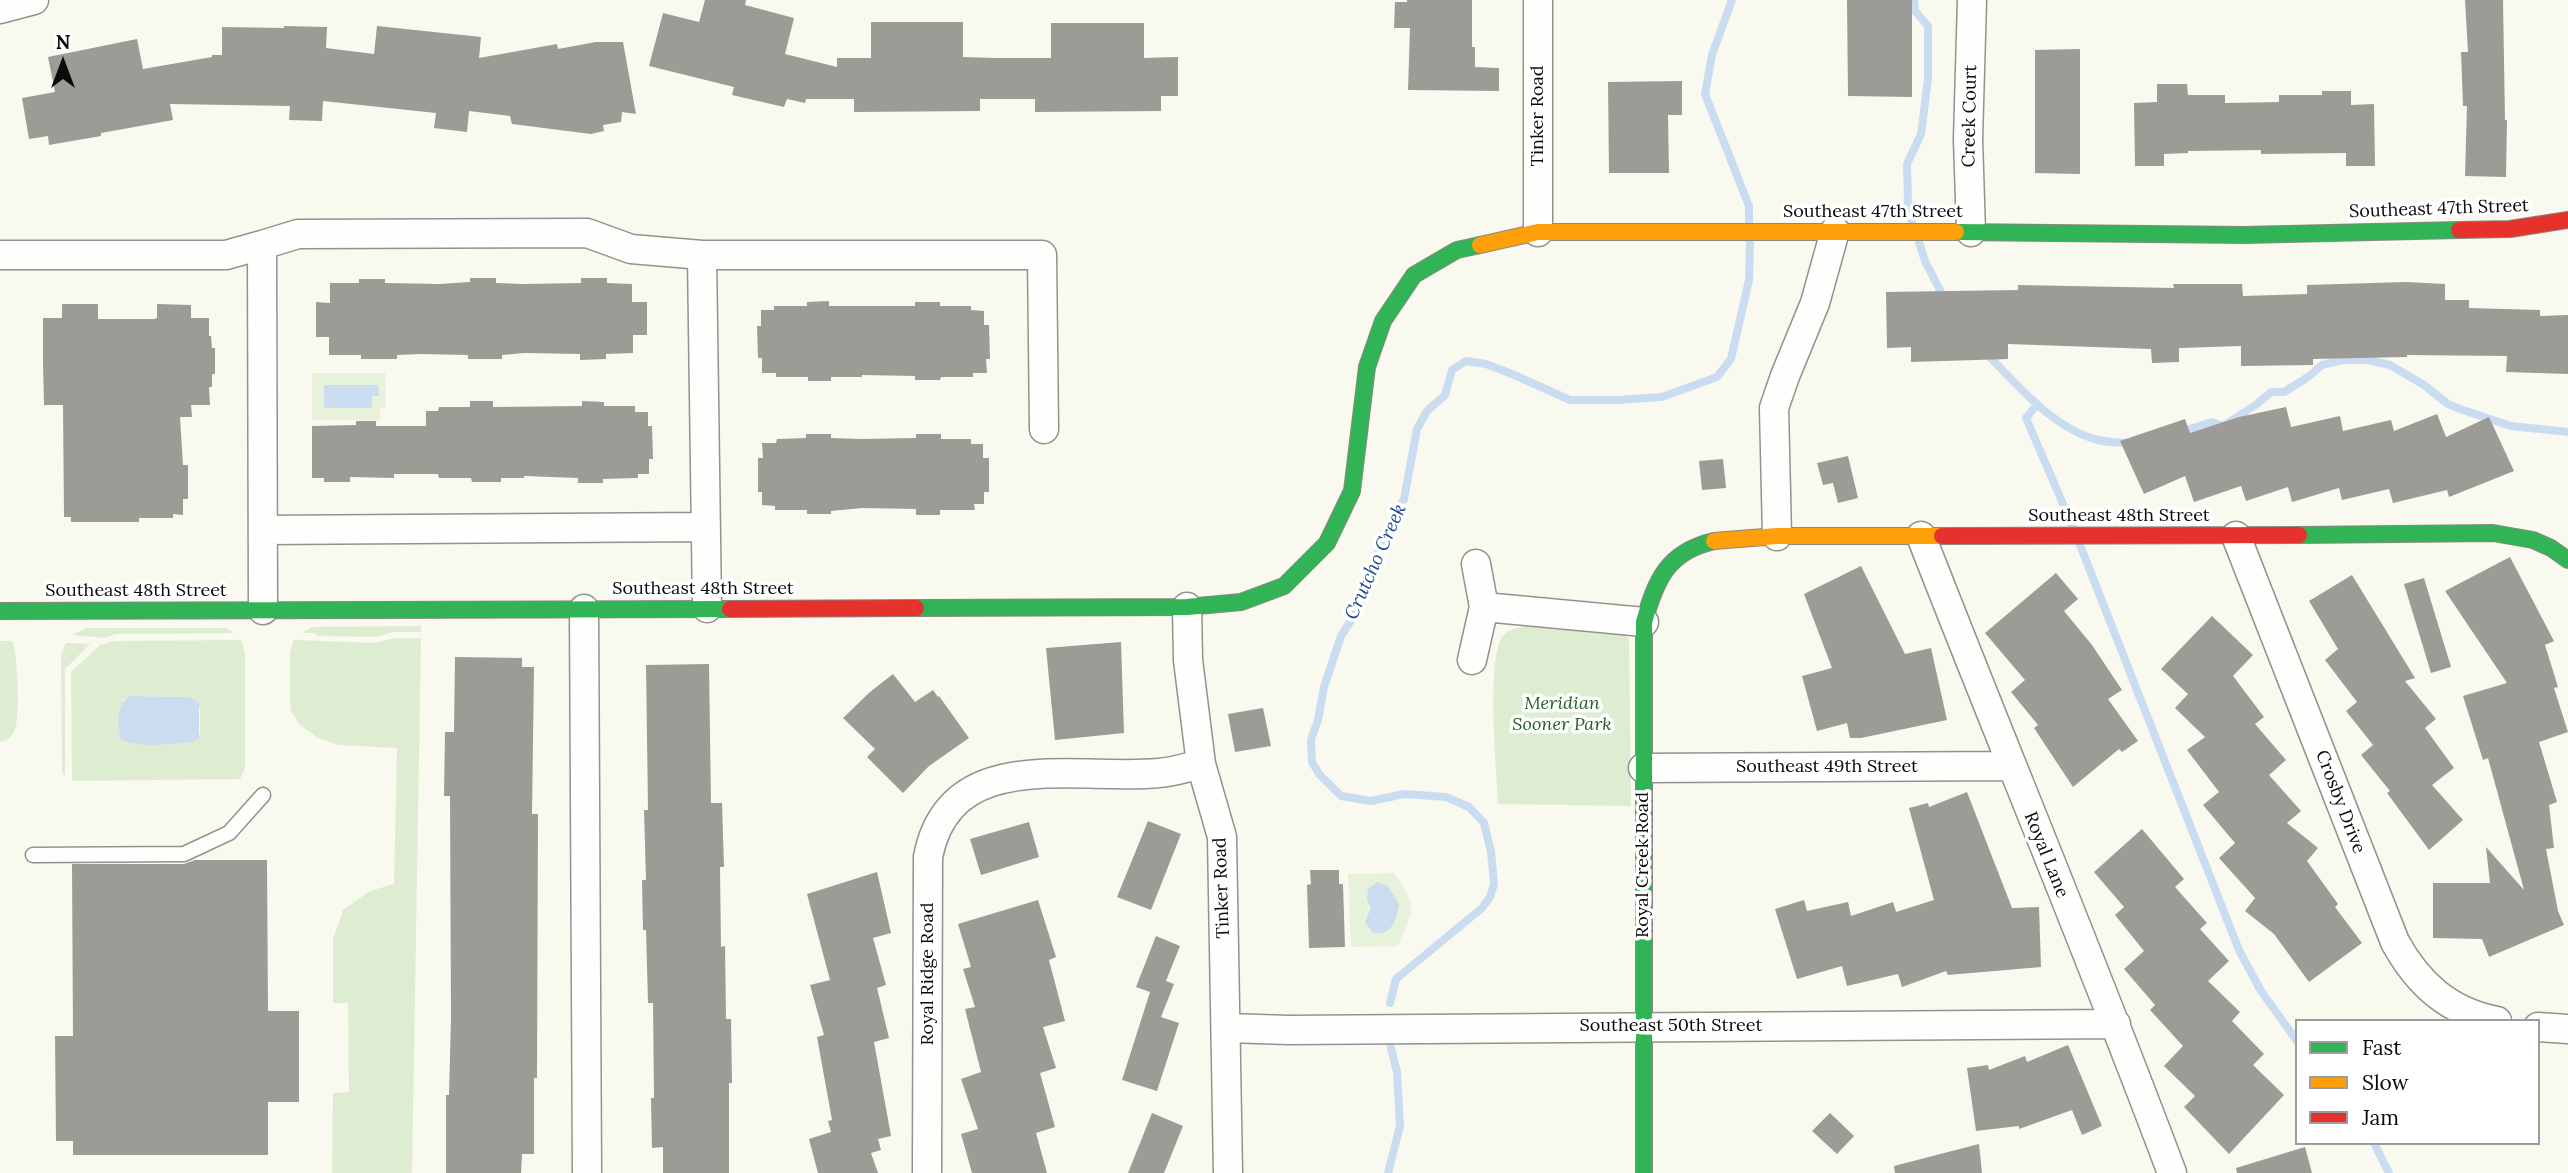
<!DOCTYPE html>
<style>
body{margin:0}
#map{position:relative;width:2568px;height:1173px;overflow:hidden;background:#f9f9ef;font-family:Lora,serif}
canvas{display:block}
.legend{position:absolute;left:2295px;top:1019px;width:245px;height:126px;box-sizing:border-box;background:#fff;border:2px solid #9d9d9d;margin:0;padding:9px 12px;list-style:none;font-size:21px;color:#0b0b0b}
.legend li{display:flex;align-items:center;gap:14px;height:35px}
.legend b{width:35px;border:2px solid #9d9d9d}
.north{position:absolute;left:28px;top:28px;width:70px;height:70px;-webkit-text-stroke:5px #fff;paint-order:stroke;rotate:0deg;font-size:19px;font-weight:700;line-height:28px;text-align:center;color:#0b0b0b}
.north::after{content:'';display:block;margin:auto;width:24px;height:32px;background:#0b0b0b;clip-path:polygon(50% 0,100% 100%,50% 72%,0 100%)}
</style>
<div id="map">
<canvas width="2568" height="1173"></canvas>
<ul class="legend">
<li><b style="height:9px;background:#30b455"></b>Fast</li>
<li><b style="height:9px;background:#ff9f0a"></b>Slow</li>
<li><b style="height:9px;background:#e5322d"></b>Jam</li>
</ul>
<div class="north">N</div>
</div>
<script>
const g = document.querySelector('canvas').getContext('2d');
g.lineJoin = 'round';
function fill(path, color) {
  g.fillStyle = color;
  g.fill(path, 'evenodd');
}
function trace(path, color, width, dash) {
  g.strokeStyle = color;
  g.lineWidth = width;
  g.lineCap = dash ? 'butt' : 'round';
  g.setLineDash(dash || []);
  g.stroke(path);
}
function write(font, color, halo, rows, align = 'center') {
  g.font = font + ' Lora,serif';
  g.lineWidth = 7;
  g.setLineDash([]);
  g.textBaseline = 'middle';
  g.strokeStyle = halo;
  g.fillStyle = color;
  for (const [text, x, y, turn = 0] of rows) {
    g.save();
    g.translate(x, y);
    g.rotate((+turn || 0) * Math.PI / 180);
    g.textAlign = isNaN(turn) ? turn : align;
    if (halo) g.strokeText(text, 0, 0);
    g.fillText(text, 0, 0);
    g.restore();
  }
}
fill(new Path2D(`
 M 1529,625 L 1620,632 L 1629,638 L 1631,806 L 1498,804 C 1497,774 1485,653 1504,635 C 1510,628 1521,627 1529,625 Z
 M 421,626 L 421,632 L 393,632 L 376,637 L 319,636 L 314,633 L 302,633 L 312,627 Z
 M 87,628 L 226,628 L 234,633 L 116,634 L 104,638 L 72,635 Z
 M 394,638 L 421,638 L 412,1173 L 332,1173 L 333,1093 L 349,1092 L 348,1003 L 333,1003 L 333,939 L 343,910 L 370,891 L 394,884 L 397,748 L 338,745 L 318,738 L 299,724 L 291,711 L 290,701 L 290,652 L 294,640 L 376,643 Z
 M 241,640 L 245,652 L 245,768 L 240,779 L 72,781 L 71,672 L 100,645 L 115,641 ZM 130,696 L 188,697 L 200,709 L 200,734 L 122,701 Z
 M 0,641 L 12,641 C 18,653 21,721 14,732 C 11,738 6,740 0,742 Z
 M 66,643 L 90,644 L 65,669 L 65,778 L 62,771 L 61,654 Z`), '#deedd1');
fill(new Path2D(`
 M 312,373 L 385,373 L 386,407 L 380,408 L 380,420 L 312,420 Z
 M 1394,873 C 1401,884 1414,900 1411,914 C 1408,925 1401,935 1398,946 L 1351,947 L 1348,874 Z`), '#e8f2da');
fill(new Path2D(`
 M 324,385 L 378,385 L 379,396 L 372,396 L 372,408 L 324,408 Z
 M 130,696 L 188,697 L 199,702 L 199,739 L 193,742 C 170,743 143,749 121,740 C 118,725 115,705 130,696 Z
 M 1377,882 L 1387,885 L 1399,904 C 1397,920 1391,938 1372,932 L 1365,922 L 1371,908 L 1367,899 L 1368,889 Z`), '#c9dcf0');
trace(new Path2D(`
 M 1732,0 L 1712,55 L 1705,94 L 1749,206 L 1749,223
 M 1912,223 L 1908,203 L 1907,164 L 1921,134 L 1928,79 L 1928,26 L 1915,11 L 1914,0
 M 1919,242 L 1925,261 L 1945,300
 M 1987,354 C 2018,386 2054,429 2098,440 C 2109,443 2121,442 2131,443
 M 2036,406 L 2026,418 L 2073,527
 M 2180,432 L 2212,422 L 2223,426 L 2257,404 L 2271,392 L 2284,392 L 2308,377 L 2322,365 L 2342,360 L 2368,360 L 2390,365 L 2424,385 L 2448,404 L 2460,409 L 2511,426 L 2568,432
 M 2080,545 L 2239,950 L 2261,991 L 2297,1041
 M 1390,1003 L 1396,979 L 1482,908 L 1490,897 L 1494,884 L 1491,852 L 1484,823 L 1469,807 L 1446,797 L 1404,794 L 1371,801 L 1341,796 L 1319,774 L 1312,762 L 1311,740 L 1318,720 L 1324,687 L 1341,636 L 1358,610 L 1384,536 L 1404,499 L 1417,429 L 1427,411 L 1445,395 L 1452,370 L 1466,361 L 1486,364 L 1512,374 L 1570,400 L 1618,400 L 1662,397 L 1717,377 L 1731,359 L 1749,280 L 1750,243
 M 2374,1143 L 2389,1173
 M 1388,1173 L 1400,1126 L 1397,1072 L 1391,1048`), '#c9dcf0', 8);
fill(new Path2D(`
 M 705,0 L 746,0 L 745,5 L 794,18 L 785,54 L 837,67 L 837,58 L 871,58 L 871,22 L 963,22 L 963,57 L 997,58 L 1051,58 L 1051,23 L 1144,23 L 1144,58 L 1178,57 L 1178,96 L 1161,96 L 1161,111 L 1035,112 L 1035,99 L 980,99 L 980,111 L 854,112 L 854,99 L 806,99 L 805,103 L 787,99 L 784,107 L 732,95 L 734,87 L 649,66 L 663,13 L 699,22 Z
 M 1407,0 L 1472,0 L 1472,47 L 1475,47 L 1475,67 L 1499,68 L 1499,91 L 1408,90 L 1410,28 L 1394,28 L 1395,2 L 1407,2 Z
 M 1847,0 L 1912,0 L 1912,97 L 1848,96 Z
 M 2465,0 L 2503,0 L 2505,120 L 2507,120 L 2506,177 L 2465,176 L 2467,106 L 2463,106 L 2461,52 L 2468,52 Z
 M 284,26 L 327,27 L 326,48 L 374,54 L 377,26 L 481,37 L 479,58 L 557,44 L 558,49 L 596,42 L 623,42 L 636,114 L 622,112 L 621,122 L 603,125 L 604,131 L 591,134 L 512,124 L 510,116 L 469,111 L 467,132 L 434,128 L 436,113 L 323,101 L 322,121 L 289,120 L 290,106 L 170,104 L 173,120 L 101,133 L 101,136 L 49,145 L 48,136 L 29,139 L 22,98 L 55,92 L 48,57 L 137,39 L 143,69 L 212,57 L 212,55 L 222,55 L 222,27 L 284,28 Z
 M 2080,49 L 2080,174 L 2035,173 L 2035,50 Z
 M 1682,81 L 1682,115 L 1668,115 L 1669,173 L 1609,173 L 1608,82 Z
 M 2157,84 L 2187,84 L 2188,95 L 2225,95 L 2225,103 L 2279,102 L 2279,95 L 2322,95 L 2322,91 L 2351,91 L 2351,105 L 2374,104 L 2375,166 L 2346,166 L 2346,153 L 2261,154 L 2261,150 L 2188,151 L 2188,153 L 2164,154 L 2164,166 L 2135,166 L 2134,103 L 2157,102 Z
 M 470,278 L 496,278 L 496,283 L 524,284 L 581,283 L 581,278 L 607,278 L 607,283 L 632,284 L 632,302 L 647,302 L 647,335 L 633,335 L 633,353 L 606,354 L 606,359 L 580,360 L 580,354 L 525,353 L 502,355 L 502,359 L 468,359 L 468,355 L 421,354 L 397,355 L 397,359 L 361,359 L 361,355 L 329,355 L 329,337 L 316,337 L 316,302 L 330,303 L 330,283 L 359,283 L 359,279 L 385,279 L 385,283 L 439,284 L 470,282 Z
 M 2406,282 L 2445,284 L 2445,300 L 2469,300 L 2469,308 L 2540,310 L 2540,316 L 2568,315 L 2568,374 L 2506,372 L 2507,356 L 2407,355 L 2407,357 L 2313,359 L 2313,365 L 2241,366 L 2241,346 L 2179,348 L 2179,362 L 2152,363 L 2151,349 L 2008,344 L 2008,359 L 1911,362 L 1911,347 L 1887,348 L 1886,292 L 2018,290 L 2018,285 L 2174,288 L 2173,284 L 2242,284 L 2243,296 L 2307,294 L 2307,285 Z
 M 829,301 L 829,306 L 915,306 L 915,302 L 940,302 L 940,306 L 971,306 L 971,310 L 984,311 L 984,325 L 989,325 L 990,359 L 986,359 L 987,373 L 973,373 L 973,377 L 941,377 L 940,380 L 915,380 L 915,376 L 862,375 L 862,377 L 831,377 L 831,381 L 808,381 L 808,377 L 776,377 L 776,373 L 762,373 L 762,358 L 758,358 L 757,326 L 761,326 L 761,310 L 774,310 L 774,306 L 807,306 L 807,302 Z
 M 62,304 L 98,304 L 98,319 L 154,319 L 157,318 L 157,304 L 191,305 L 191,318 L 209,318 L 209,336 L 211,336 L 212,348 L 215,348 L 215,374 L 212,374 L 212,387 L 209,387 L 210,405 L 191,405 L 192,417 L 180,417 L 183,465 L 188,465 L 188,499 L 183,499 L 183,515 L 173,514 L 173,518 L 139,518 L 139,522 L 71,522 L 71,517 L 64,517 L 63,405 L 44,405 L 43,363 L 43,318 L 62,318 Z
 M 470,401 L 493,401 L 493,407 L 582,406 L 582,401 L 604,402 L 604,406 L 635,406 L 635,412 L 648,412 L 648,426 L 652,426 L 653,459 L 649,459 L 649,474 L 638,474 L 638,478 L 603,479 L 603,483 L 578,483 L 578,478 L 524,476 L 524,478 L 501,478 L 501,482 L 472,482 L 471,478 L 439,478 L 438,474 L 394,474 L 394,478 L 350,477 L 350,482 L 324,482 L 324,478 L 312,478 L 312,426 L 356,425 L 356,421 L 376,421 L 376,426 L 426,426 L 426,411 L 438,411 L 439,407 L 470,407 Z
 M 2286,407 L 2291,427 L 2340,416 L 2343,431 L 2391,420 L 2394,431 L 2437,414 L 2446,437 L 2489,417 L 2514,471 L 2449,497 L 2447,490 L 2393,503 L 2389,489 L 2342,500 L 2339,488 L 2292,502 L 2288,487 L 2246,501 L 2241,486 L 2194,502 L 2185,476 L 2144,494 L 2120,441 L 2185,419 L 2190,433 L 2239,417 Z
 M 806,434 L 831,434 L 831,438 L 861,439 L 916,438 L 916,434 L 941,434 L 941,439 L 971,439 L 971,444 L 983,444 L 983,458 L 989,458 L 989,492 L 984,492 L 984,504 L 974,504 L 975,510 L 940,510 L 940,515 L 916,515 L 916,509 L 862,508 L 831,511 L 831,514 L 807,514 L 807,510 L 775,510 L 775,506 L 762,505 L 762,492 L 758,492 L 758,458 L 763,458 L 762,443 L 776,443 L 777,439 L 806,438 Z
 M 1848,456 L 1858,498 L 1838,503 L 1833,483 L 1823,485 L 1817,463 Z
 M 1723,459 L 1726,488 L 1702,490 L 1699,461 Z
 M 2510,557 L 2554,641 L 2545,645 L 2558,687 L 2554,688 L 2568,732 L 2539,742 L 2557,802 L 2549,805 L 2554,848 L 2546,849 L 2558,911 L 2564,925 L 2489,957 L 2482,939 L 2433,938 L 2433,883 L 2490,883 L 2486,847 L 2524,890 L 2488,758 L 2483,760 L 2463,696 L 2507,683 L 2445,591 Z
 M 1861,566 L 1905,654 L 1931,648 L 1947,720 L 1861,738 L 1850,738 L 1847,723 L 1817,731 L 1802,676 L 1832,668 L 1804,594 Z
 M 2056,573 L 2078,599 L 2064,611 L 2092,645 L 2122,690 L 2108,699 L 2138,741 L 2122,752 L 2119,749 L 2073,787 L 2034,728 L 2038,725 L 2011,692 L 2025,680 L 1985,633 Z
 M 2352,575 L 2415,678 L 2405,681 L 2436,719 L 2425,728 L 2454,768 L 2432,785 L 2463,820 L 2429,850 L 2387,793 L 2390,791 L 2361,755 L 2373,745 L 2346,711 L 2357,702 L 2325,660 L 2338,649 L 2309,601 Z
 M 2424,578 L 2451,667 L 2431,673 L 2404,584 Z
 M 2212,616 L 2253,655 L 2233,676 L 2264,717 L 2255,724 L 2286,760 L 2269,775 L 2301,811 L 2287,823 L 2318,848 L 2307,861 L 2338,904 L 2335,907 L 2362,943 L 2309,982 L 2274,934 L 2245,911 L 2255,898 L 2219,858 L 2235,843 L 2203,805 L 2219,792 L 2187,750 L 2205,737 L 2175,708 L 2188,694 L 2161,669 Z
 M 1121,642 L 1124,733 L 1055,740 L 1046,648 Z
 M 455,657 L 522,658 L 522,667 L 534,667 L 532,814 L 538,814 L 537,1078 L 534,1078 L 534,1154 L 522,1154 L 521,1173 L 446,1173 L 446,1095 L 449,1095 L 451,1018 L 450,796 L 444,796 L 445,732 L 454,732 Z
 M 709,664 L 711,803 L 722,803 L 724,867 L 720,867 L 721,947 L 725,946 L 726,1019 L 731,1019 L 732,1083 L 729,1083 L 729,1173 L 663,1173 L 663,1147 L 652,1148 L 651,1098 L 654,1098 L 653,1003 L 648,1003 L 646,930 L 643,930 L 642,880 L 646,880 L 644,810 L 648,810 L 646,665 Z
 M 893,674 L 915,702 L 933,690 L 938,697 L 939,696 L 969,738 L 929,766 L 903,793 L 867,757 L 875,749 L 843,718 L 870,692 Z
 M 1263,708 L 1271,746 L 1235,752 L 1228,714 Z
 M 1967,792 L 2012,908 L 2039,907 L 2041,967 L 1948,975 L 1946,971 L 1902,987 L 1898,974 L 1847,986 L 1842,966 L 1797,979 L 1775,909 L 1804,900 L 1807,911 L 1848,902 L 1851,916 L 1893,902 L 1896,912 L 1934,900 L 1909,808 L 1928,803 L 1929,807 Z
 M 1148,821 L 1181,834 L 1151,910 L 1117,897 Z
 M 1029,822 L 1039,857 L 981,875 L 970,839 Z
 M 2142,829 L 2184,879 L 2175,887 L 2207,923 L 2200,929 L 2229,961 L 2208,981 L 2240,1012 L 2232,1021 L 2264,1054 L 2253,1065 L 2284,1095 L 2229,1154 L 2184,1107 L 2195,1096 L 2164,1066 L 2183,1046 L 2150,1010 L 2155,1005 L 2124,969 L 2144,951 L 2115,915 L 2124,907 L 2094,872 Z
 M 195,860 L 267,860 L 268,1011 L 299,1011 L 299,1102 L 268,1102 L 268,1155 L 73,1155 L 73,1141 L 56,1141 L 55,1036 L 73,1036 L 72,864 L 184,864 Z
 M 1310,870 L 1339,870 L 1339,884 L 1343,884 L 1345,947 L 1309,948 L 1307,885 L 1311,884 Z
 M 877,872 L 891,933 L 873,938 L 886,985 L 877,988 L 889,1038 L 874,1042 L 891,1136 L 878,1139 L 881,1150 L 871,1153 L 878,1173 L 818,1173 L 809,1139 L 831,1132 L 828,1121 L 832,1120 L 817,1037 L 824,1035 L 810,985 L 830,980 L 807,894 Z
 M 1038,900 L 1056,957 L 1049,960 L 1065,1021 L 1043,1027 L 1056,1068 L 1040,1073 L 1055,1127 L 1036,1133 L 1047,1173 L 972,1173 L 961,1134 L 978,1129 L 961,1079 L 981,1072 L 965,1009 L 975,1007 L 963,969 L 971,967 L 958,924 Z
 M 1156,936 L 1180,946 L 1166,981 L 1174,984 L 1161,1017 L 1179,1023 L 1157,1091 L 1122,1080 L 1150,992 L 1136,987 Z
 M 2068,1045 L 2102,1126 L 2082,1135 L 2072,1110 L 2019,1129 L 2019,1126 L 1976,1131 L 1967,1068 L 1988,1065 L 1989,1070 L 2025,1056 L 2027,1062 Z
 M 1152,1113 L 1183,1126 L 1164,1173 L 1128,1173 Z
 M 1830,1113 L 1854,1136 L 1837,1154 L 1812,1131 Z
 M 1979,1144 L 1982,1173 L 1895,1173 L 1894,1166 Z
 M 2305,1147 L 2312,1173 L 2237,1173 L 2236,1168 Z`), '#9c9b95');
const lane = new Path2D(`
 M 33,855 L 184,854 L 229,833 L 263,795`);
const street = new Path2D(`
 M 1538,0 L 1538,232
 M 0,9 L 34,0
 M 1971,232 L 1968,139 L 1972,0
 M 262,245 L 298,234 L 587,233 L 631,249 L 702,255 L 1042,255 L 1044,429
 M 0,255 L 226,255 L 262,245 L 263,610
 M 702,255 L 707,608
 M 263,530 L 705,527
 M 1777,536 L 1774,408 L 1785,376 L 1815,303 L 1835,231
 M 1921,536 C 2004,749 2092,959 2172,1173
 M 2236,536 L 2395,942 C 2418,984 2449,1012 2497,1021
 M 1187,607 L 1188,660 L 1201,764 L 1222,837 L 1228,1173
 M 1484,607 L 1644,622
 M 584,609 L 587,1173
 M 1472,660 L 1484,607 L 1476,564
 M 1643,768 L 2010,766
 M 2538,1027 L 2568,1029
 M 1227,1028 L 1289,1030 L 2116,1024
 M 927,1173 L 928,857 C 950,744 1076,781 1159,773 C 1173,772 1188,767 1201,764`);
const fast = new Path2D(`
 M 1956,232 L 2244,235 L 2459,230
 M 2299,535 L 2493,533 L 2533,540 L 2551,548 L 2568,560
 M 916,608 L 1187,607 L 1241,602 L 1284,586 L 1327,543 L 1352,491 L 1367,367 L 1383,321 L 1414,275 L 1457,250 L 1480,245
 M 0,611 L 730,609
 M 1644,1173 L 1644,622 C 1656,580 1667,552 1714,541`);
const slow = new Path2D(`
 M 1480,245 L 1538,232 L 1956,232
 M 1714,541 L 1777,536 L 1942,536`);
const jam = new Path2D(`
 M 2459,230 L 2510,229 L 2568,220
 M 1942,536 L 2299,535
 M 730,609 L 916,608`);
trace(lane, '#92928e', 17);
trace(street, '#92928e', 31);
trace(fast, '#898984', 18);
trace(slow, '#898984', 18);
trace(jam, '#898984', 18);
trace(lane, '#fefefd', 14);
trace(street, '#fefefd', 28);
trace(fast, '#30b455', 16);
trace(slow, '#ff9f0a', 16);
trace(jam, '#e5322d', 16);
write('18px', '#0b0b0b', '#fff', [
 ["Tinker Road",1538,116,-90],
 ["Creek Court",1970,116,-89],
 ["Southeast 47th Street",2439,209,-2],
 ["Southeast 47th Street",1873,212],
 ["Southeast 48th Street",2119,516],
 ["Southeast 48th Street",703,589],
 ["Southeast 48th Street",136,591],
 ["Southeast 49th Street",1827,767],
 ["Crosby Drive",2340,802,69],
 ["Royal Lane",2046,855,68],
 ["Royal Creek Road",1643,865,-90],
 ["Tinker Road",1222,888,-92],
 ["Royal Ridge Road",928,974,-90],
 ["Southeast 50th Street",1671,1026]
]);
write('italic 18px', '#245c22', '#fff', [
 ["Meridian",1562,704],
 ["Sooner Park",1562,725]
]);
write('italic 19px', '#214c91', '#fff', [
 ["Crutcho Creek",1376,562,-66]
]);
</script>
